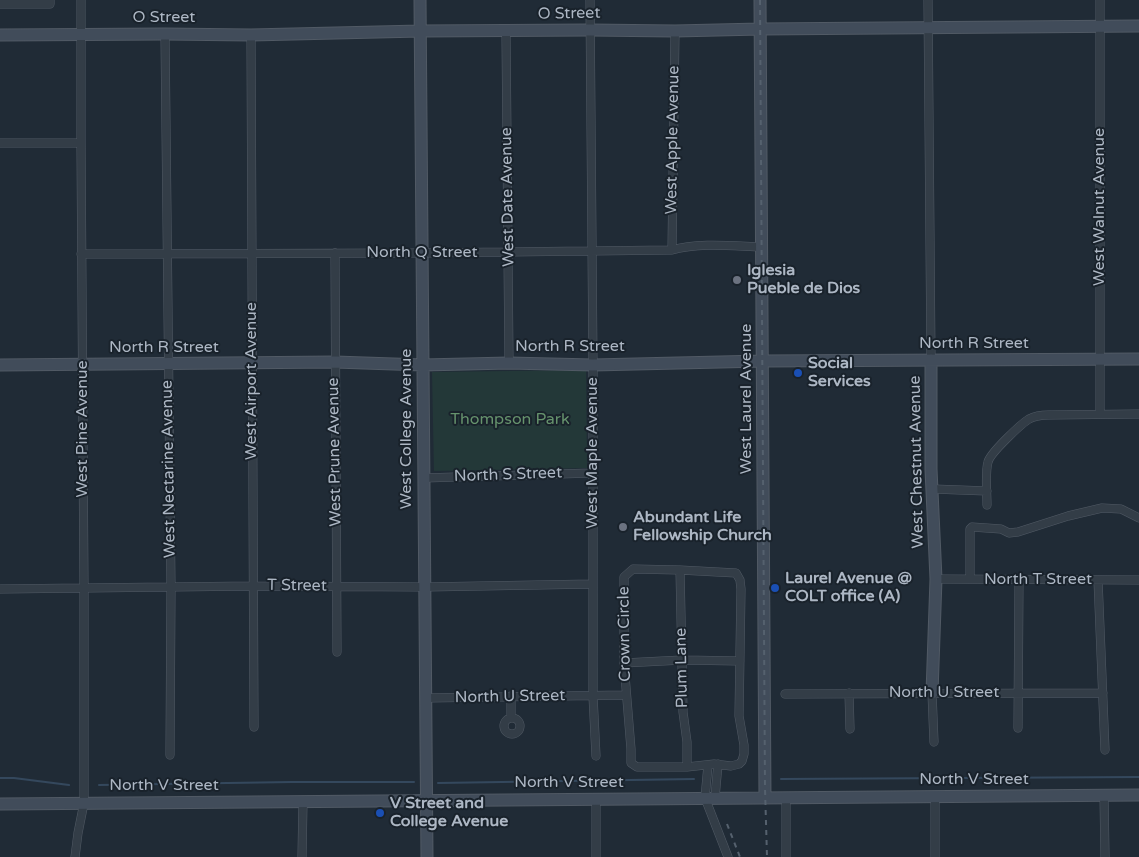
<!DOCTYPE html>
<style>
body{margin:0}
canvas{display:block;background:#202b36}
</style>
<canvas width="1139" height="857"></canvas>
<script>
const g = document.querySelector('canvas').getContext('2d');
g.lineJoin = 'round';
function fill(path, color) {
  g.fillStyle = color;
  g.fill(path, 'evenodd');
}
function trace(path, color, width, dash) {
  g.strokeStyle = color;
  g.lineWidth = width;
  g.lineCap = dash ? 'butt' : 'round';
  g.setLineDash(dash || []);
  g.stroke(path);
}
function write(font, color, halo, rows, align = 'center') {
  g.font = font + ' "Varela Round",sans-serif';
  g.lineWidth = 4;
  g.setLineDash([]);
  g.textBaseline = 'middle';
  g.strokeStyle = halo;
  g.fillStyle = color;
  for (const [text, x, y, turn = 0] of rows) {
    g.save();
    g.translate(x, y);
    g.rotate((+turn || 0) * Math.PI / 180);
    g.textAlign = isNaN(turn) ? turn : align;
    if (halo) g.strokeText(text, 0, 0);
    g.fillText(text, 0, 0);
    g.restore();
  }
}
fill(new Path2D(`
 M 586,370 L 587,468 L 434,471 L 432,372 Z`), '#233838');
trace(new Path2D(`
 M 0,778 L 14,778 L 69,785
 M 781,779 L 1139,777
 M 438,783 L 694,779
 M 99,785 L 292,782 L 414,782`), '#34485d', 2);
const street = new Path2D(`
 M 590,0 L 593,365 L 593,696 L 596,756
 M 928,0 L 931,360
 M 1100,0 L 1100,414
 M 0,4 L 50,4 L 50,0
 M 506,32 L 509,363
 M 165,34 L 171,587 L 170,755
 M 251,35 L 254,727
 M 0,143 L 81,143
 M 672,250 L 675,31
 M 335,253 L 337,652
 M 81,254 L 422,253 L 672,250 C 699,242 733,246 762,247
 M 423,478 L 592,473
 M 933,489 L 987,491
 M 987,505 C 987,494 985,472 988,462 C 990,453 1021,424 1029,419 C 1035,416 1042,415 1048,415 L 1139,414
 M 633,569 L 680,570 L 736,573 L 740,580 L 741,589 L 739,716 L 744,745 L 744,754 L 742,761 L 739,764 L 731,766 L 714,764 L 687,767 L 637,767 L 631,763 L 631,749 L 624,663 L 624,577 Z
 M 680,570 L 683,712 L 687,742 L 687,767
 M 936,579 L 1139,580
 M 970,579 L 970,529 L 972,527 L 1001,529 L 1009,533 L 1018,532 L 1068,516 L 1102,508 L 1121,509 L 1139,518
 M 1098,580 L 1105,750
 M 0,589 L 254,586 L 425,587 L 593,584
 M 624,663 L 682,660 L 740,661
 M 849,693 L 850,729
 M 932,693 L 934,742
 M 785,694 L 1103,693
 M 426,698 L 626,695
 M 511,718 L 511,696
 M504 726a8 8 0 1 1 16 0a8 8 0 1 1-16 0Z
 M 1018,728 L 1019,580
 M 708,765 L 705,798 L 728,857
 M 1104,795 L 1105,857
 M 935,796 L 935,857
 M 786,797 L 786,857
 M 715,798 L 718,764
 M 75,857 L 78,833 L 84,803 L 84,588 L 81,143 L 81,0
 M 302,857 L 303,801
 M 596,857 L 596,799`);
const secondary = new Path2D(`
 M 420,0 L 427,857
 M 760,0 L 765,798
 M 0,35 L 165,34 L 251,35 L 420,31 L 590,30 L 675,31 L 760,29 L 1139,26
 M 931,360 L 931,469 L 936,579 L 932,693
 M 0,365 L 335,362 L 423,365 L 509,363 L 593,365 L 763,361 L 1139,359
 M 0,804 L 1139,795`);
trace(street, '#515a65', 9);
trace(secondary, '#515a65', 13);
trace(street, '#333d47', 8);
trace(secondary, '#414c5a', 11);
trace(new Path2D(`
 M 760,0 L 765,788 L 767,857
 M 727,824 L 740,857`), '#55616e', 2, [5, 5]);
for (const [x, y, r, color] of [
 [737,280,5,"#6b7280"],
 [798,373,5,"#1a4fb4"],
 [623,527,5,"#6b7280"],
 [775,588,5,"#1a4fb4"],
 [380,813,5,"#1a4fb4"]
]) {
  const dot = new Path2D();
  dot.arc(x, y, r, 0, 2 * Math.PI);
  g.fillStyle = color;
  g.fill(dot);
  trace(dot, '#19222b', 2);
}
write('16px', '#adb7c4', '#19222b', [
 ["O Street",569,14,-1],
 ["O Street",164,18],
 ["West Apple Avenue",673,140,-89],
 ["West Date Avenue",508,197,-91],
 ["West Walnut Avenue",1100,207,-90],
 ["North Q Street",422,253],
 ["North R Street",974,344],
 ["North R Street",570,347],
 ["North R Street",164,348],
 ["West Airport Avenue",252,381,-90],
 ["West Laurel Avenue",747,399,-90],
 ["West Pine Avenue",83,429,-90],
 ["West College Avenue",407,429,-90],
 ["West Prune Avenue",335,452,-91],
 ["West Maple Avenue",593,453,-90],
 ["West Chestnut Avenue",917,462,-91],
 ["West Nectarine Avenue",169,469,-91],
 ["North S Street",508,475,-2],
 ["North T Street",1038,580],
 ["T Street",297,586,1],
 ["Crown Circle",625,634,-91],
 ["Plum Lane",682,668,-91],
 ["North U Street",944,693],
 ["North U Street",510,697,-1],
 ["North V Street",974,780],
 ["North V Street",569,783],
 ["North V Street",164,786]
]);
write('bold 16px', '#adb7c4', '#19222b', [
 ["Iglesia",747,271],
 ["Pueble de Dios",747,289],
 ["Social",808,364],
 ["Services",808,382],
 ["Abundant Life",633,518],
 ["Fellowship Church",633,536],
 ["Laurel Avenue @",785,579],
 ["COLT office (A)",785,597],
 ["V Street and",390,804],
 ["College Avenue",390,822]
], 'left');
write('16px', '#66936d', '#19222b', [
 ["Thompson Park",510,420]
]);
</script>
